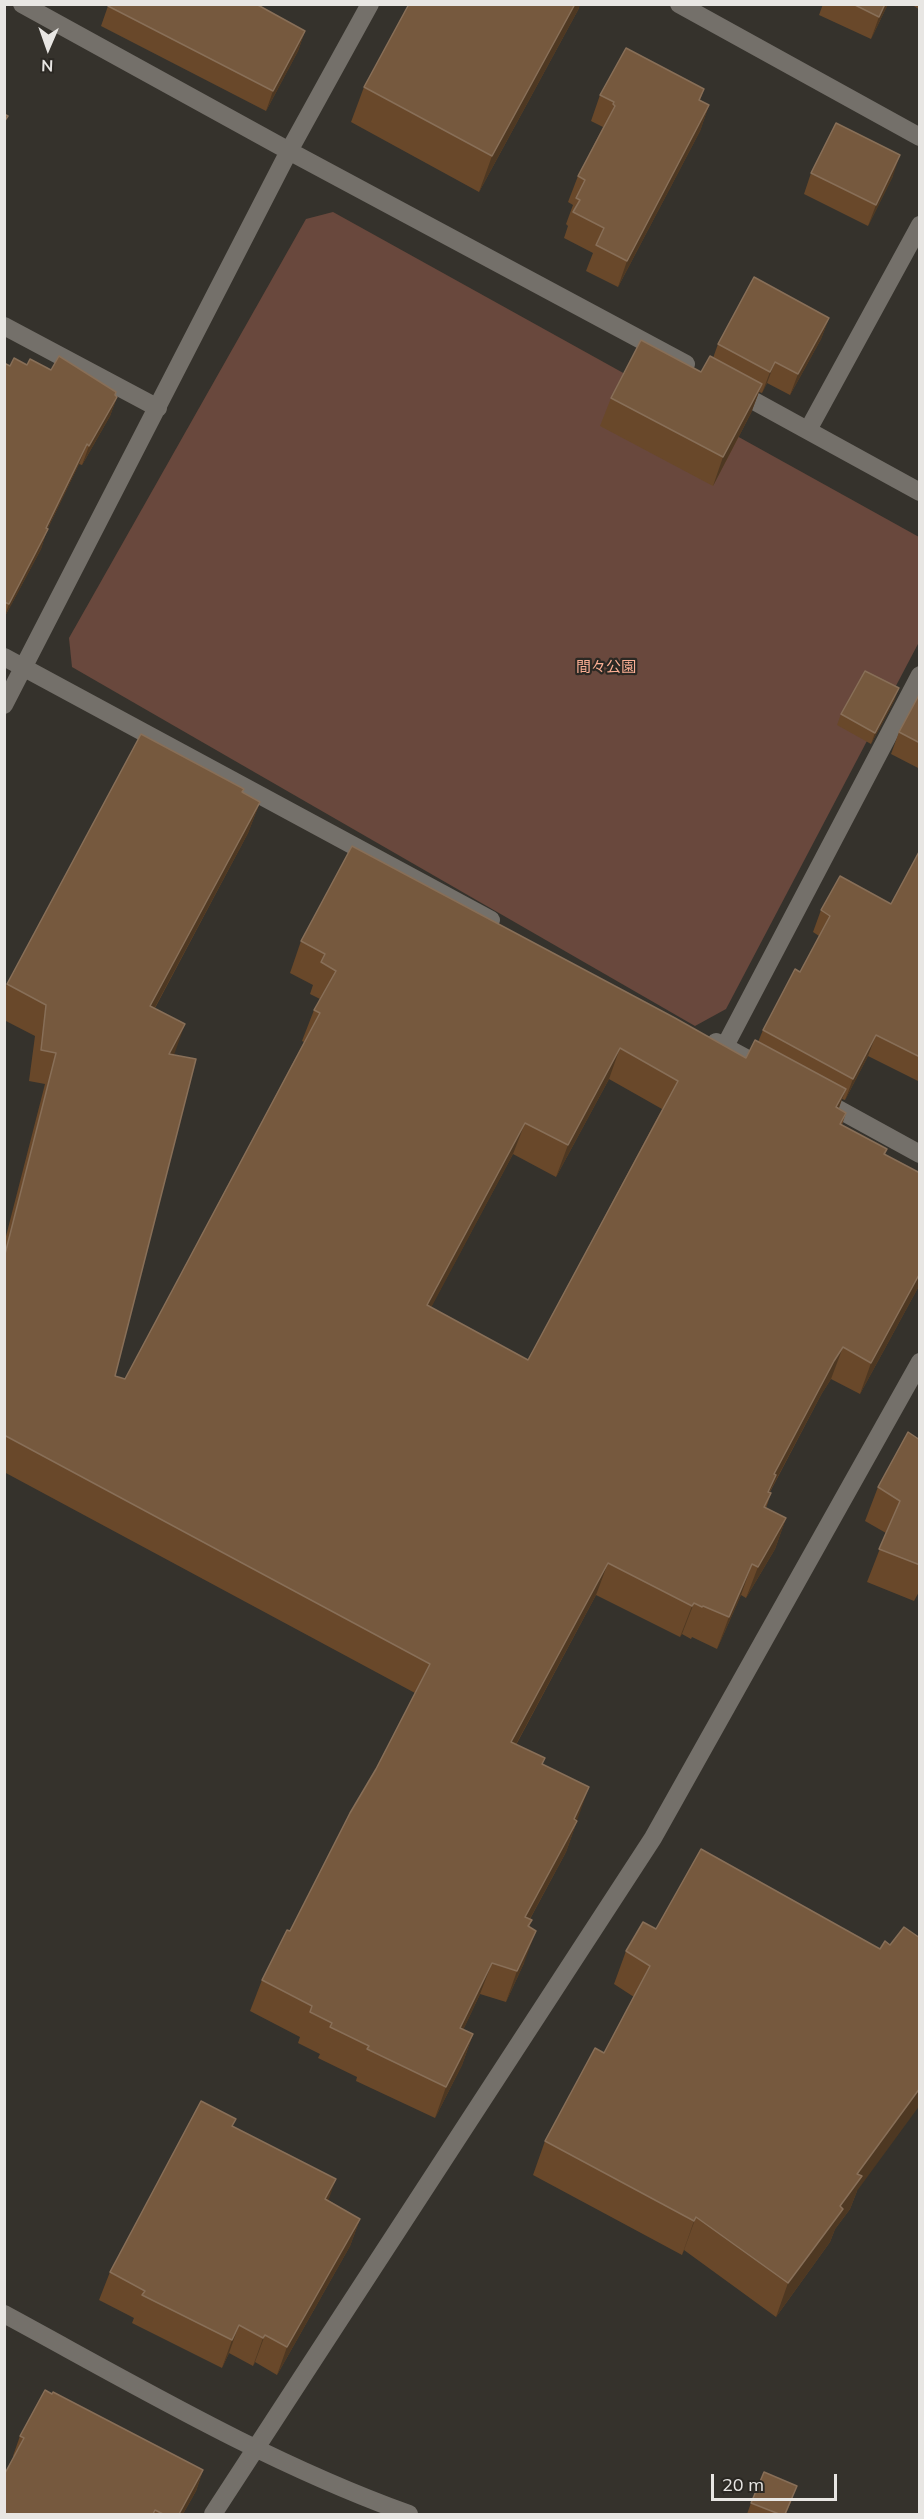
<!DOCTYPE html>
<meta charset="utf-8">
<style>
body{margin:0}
#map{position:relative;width:924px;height:2519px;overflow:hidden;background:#35322c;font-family:Mulish,sans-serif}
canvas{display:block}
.frame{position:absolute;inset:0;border:6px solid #e8e6e3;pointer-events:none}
.north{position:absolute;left:18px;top:18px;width:60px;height:60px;-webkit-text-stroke:4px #2b2823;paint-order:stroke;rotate:182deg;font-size:16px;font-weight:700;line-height:24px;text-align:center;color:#e8e6e3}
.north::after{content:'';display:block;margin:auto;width:21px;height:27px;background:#e8e6e3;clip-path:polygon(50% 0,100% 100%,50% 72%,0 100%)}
.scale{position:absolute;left:711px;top:2474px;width:126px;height:27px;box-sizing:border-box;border:3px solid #e8e6e3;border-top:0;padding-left:8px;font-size:18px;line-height:21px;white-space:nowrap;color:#e8e6e3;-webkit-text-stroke:4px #2b2823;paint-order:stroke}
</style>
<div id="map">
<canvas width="924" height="2519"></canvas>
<div class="frame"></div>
<div class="north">N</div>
<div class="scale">20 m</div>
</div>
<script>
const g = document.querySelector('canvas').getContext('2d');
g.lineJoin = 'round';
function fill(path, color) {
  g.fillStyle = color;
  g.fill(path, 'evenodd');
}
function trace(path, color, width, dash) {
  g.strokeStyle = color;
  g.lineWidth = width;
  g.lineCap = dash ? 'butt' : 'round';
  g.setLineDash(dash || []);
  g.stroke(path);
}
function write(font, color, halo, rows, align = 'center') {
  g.font = font + ' Mulish,"Noto Sans JP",sans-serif';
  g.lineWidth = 4.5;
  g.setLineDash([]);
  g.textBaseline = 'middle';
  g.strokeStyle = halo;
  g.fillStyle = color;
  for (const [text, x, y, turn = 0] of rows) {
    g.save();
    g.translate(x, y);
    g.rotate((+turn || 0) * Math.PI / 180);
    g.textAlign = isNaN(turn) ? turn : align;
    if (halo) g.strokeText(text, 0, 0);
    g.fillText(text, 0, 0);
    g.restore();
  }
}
fill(new Path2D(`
 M 333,212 L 919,537 L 919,642 L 726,1009 L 695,1026 L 72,667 L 69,638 L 306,219 Z`), '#69483d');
trace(new Path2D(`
 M 22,4 L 289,151 L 686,364
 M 679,4 L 920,137
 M 4,326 L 158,408
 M 734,390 L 920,492
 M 808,430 L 920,225
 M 4,657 L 491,920
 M 4,705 L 289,151 L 370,4
 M 716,1042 L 766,1069
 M 725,1046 L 920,675
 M 827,1103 L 920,1154
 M 4,2314 C 137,2386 267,2463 409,2514
 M 213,2514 L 653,1838 L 920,1362`), '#74706a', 18);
fill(new Path2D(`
 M 105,4 L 256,4 L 305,31 L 298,51 L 266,111 L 101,26 L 108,6 Z
 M 409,4 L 580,4 L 578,10 L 479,192 L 351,122 L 364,87 Z
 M 823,4 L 888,4 L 871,39 L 819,15 Z
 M 911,4 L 920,4 L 920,10 Z
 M 704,89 L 700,100 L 709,105 L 700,131 L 618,287 L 586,271 L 593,253 L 564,238 L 568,226 L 566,224 L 573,205 L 568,202 L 578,176 L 603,127 L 591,121 L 600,95 Z
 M 811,173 L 893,176 L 868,226 L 804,194 Z
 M 829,318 L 821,339 L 790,395 L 767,383 L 762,393 L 759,392 L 751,413 L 713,486 L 600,426 L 611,398 L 701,372 L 713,358 L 718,344 Z
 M 4,363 L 10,366 L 27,365 L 51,370 L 116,392 L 115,395 L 117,397 L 110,416 L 82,465 L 79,464 L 47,530 L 41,549 L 4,618 Z
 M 920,693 L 920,769 L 891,754 L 899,732 Z
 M 895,699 L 871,744 L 837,725 L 841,714 Z
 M 242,792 L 260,802 L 248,833 L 155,1008 L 174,1055 L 115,1376 L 125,1379 L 304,1042 L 302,1041 L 314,1010 L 320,999 L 310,994 L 313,985 L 290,973 L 301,941 L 746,1058 L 758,1042 L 763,1030 L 800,972 L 819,936 L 813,932 L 821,910 L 891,904 L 920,850 L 920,1082 L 868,1056 L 845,1100 L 842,1099 L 839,1108 L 846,1113 L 842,1125 L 887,1149 L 885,1155 L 920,1284 L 860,1394 L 831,1379 L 822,1393 L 770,1492 L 771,1493 L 766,1508 L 786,1518 L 775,1549 L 746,1598 L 741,1595 L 717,1649 L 692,1637 L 691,1639 L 682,1634 L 680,1637 L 596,1595 L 516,1745 L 542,1764 L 577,1821 L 566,1852 L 530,1919 L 532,1920 L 529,1927 L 524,1963 L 506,2002 L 480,1994 L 463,2030 L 473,2034 L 462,2065 L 435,2118 L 356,2081 L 357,2077 L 318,2058 L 320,2054 L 298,2043 L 300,2037 L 250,2011 L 262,1980 L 290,1931 L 376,1769 L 415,1693 L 4,1472 L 4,1244 L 45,1084 L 29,1081 L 35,1036 L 4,1020 L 4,990 L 7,984 ZM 609,1079 L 662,1109 L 528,1360 L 431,1307 L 513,1154 L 556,1177 Z
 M 920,1440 L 920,1590 L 914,1601 L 867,1582 L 886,1533 L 865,1521 L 878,1487 Z
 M 643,1922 L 857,2191 L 850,2209 L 835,2229 L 830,2242 L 776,2317 L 684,2250 L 682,2255 L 533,2175 L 545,2141 L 604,2053 L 634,1997 L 614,1984 L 626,1951 Z
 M 233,2127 L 328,2200 L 360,2219 L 350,2246 L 277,2375 L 255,2362 L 253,2366 L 229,2353 L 222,2368 L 132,2323 L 134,2318 L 99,2300 L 110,2272 Z
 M 20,2436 L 203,2470 L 196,2491 L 183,2514 L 4,2514 L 14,2457 L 13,2456 Z
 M 793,2497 L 786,2514 L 747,2514 L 751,2503 Z`), '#69482a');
fill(new Path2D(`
 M 575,4 L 580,4 L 578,10 L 479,192 L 492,156 Z
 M 885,4 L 888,4 L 871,39 L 879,17 Z
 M 305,31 L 298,51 L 266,111 L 273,91 Z
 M 709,105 L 700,131 L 618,287 L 627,261 Z
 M 900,155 L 893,176 L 868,226 L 876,205 Z
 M 829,318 L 821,339 L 790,395 L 798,374 Z
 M 775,362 L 767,383 L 762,393 L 770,372 Z
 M 762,384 L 751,413 L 713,486 L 723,457 Z
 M 116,392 L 110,410 L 117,397 L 110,416 L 82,465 L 89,446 Z
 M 87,444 L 79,464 L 47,530 L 41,549 L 4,618 L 9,604 Z
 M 899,688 L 895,699 L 871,744 L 875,733 Z
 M 260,802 L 248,833 L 139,1037 L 150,1006 Z
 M 185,1024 L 174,1055 L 169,1054 Z
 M 876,1035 L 868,1056 L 845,1100 L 853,1079 Z
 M 620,1048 L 609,1079 L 556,1177 L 568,1145 Z
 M 846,1089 L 834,1120 L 836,1107 Z
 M 525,1123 L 513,1154 L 416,1336 L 427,1305 Z
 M 920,1273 L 920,1284 L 860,1394 L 871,1363 Z
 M 843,1347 L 831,1379 L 822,1393 L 770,1491 L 765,1506 L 757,1523 L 774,1474 L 834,1361 Z
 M 786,1518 L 775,1549 L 746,1598 L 758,1567 Z
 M 608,1563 L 596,1595 L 500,1774 L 511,1742 Z
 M 752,1564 L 741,1595 L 717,1649 L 729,1617 Z
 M 694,1603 L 682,1634 L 680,1637 L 692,1606 Z
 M 589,1787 L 578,1818 L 573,1829 L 577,1821 L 566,1852 L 514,1948 L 525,1917 Z
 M 536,1931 L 524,1963 L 506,2002 L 517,1971 Z
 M 492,1963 L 480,1994 L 449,2060 L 460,2028 Z
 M 473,2034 L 462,2065 L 435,2118 L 446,2087 Z
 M 920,2088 L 920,2105 L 857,2191 L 850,2209 L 835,2229 L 830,2242 L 776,2317 L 788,2283 L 840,2206 L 857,2174 Z
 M 336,2179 L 326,2207 L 325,2199 Z
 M 696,2217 L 684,2250 L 682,2255 L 694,2221 Z
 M 360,2219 L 350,2246 L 277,2375 L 287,2347 Z
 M 239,2325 L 229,2353 L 222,2368 L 232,2340 Z
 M 265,2335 L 255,2362 L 253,2366 L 263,2338 Z
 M 203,2470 L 196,2491 L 183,2514 L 179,2514 Z`), '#4e3822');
const building = new Path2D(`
 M 109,4 L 256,4 L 305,31 L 273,91 L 108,6 Z
 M 409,4 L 575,4 L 492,156 L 364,87 Z
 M 853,4 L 885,4 L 879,17 Z
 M 626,48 L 704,89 L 699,100 L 709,105 L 627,261 L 596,245 L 604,228 L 573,212 L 580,200 L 576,198 L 585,180 L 578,176 L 615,106 L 613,104 L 614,102 L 600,95 Z
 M 4,114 L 8,116 L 4,122 Z
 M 836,123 L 900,155 L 876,205 L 811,173 Z
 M 754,277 L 829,318 L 798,374 L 775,362 L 770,372 L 718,344 Z
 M 641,340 L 701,372 L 710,356 L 762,384 L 723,457 L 611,398 Z
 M 59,356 L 116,392 L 115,395 L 117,397 L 89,446 L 87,444 L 46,528 L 48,529 L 9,604 L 4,602 L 4,363 L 10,366 L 14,358 L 27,365 L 30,359 L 51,370 Z
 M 865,671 L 899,688 L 875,733 L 841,714 Z
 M 920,693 L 920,743 L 899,732 Z
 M 141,734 L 244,789 L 242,792 L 260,802 L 150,1006 L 185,1024 L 169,1054 L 196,1059 L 115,1376 L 125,1379 L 320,1013 L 314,1010 L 336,971 L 321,962 L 325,954 L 301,941 L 352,846 L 675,1018 L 746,1058 L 755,1040 L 846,1089 L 836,1107 L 846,1113 L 840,1124 L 887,1149 L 884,1154 L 920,1173 L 920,1273 L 871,1363 L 843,1347 L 834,1361 L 774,1474 L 776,1475 L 768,1492 L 771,1493 L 764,1507 L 786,1518 L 758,1567 L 752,1564 L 729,1617 L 703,1606 L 702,1607 L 694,1603 L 692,1606 L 608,1563 L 511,1742 L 545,1758 L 542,1764 L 589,1787 L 574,1819 L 577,1821 L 525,1917 L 532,1920 L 528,1926 L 536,1931 L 517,1971 L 492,1963 L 460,2028 L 473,2034 L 446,2087 L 367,2049 L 369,2046 L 330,2027 L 332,2023 L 310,2012 L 312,2006 L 262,1980 L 287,1930 L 290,1931 L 350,1813 L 376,1769 L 430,1664 L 4,1435 L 4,1258 L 56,1053 L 41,1050 L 46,1005 L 7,984 ZM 620,1048 L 678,1081 L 528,1360 L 427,1305 L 525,1123 L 568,1145 Z
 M 920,850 L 920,1057 L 876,1035 L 853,1079 L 763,1030 L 795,969 L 800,972 L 830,916 L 821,910 L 840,876 L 891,904 Z
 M 908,1432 L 920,1440 L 920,1565 L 879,1549 L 900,1501 L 878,1487 Z
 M 701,1849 L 880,1949 L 885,1941 L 890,1945 L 904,1927 L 920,1938 L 920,2088 L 857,2174 L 862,2176 L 840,2206 L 843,2209 L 788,2283 L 696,2217 L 694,2221 L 545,2141 L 595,2048 L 604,2053 L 650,1966 L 626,1951 L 643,1922 L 656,1929 Z
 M 201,2101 L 236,2119 L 232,2126 L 336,2179 L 325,2199 L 360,2219 L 287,2347 L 265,2335 L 263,2338 L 239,2325 L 232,2340 L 142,2295 L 145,2291 L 110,2272 Z
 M 45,2390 L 52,2394 L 53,2392 L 203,2470 L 179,2514 L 163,2514 L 155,2510 L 153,2514 L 4,2514 L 4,2475 L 24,2438 L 20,2436 Z
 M 764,2472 L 797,2486 L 785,2514 L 779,2514 L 751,2503 Z`);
fill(building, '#76593e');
trace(building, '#886f58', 1.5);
write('15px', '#fbaf94', '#2b2823', [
 ["間々公園",606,667]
]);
</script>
